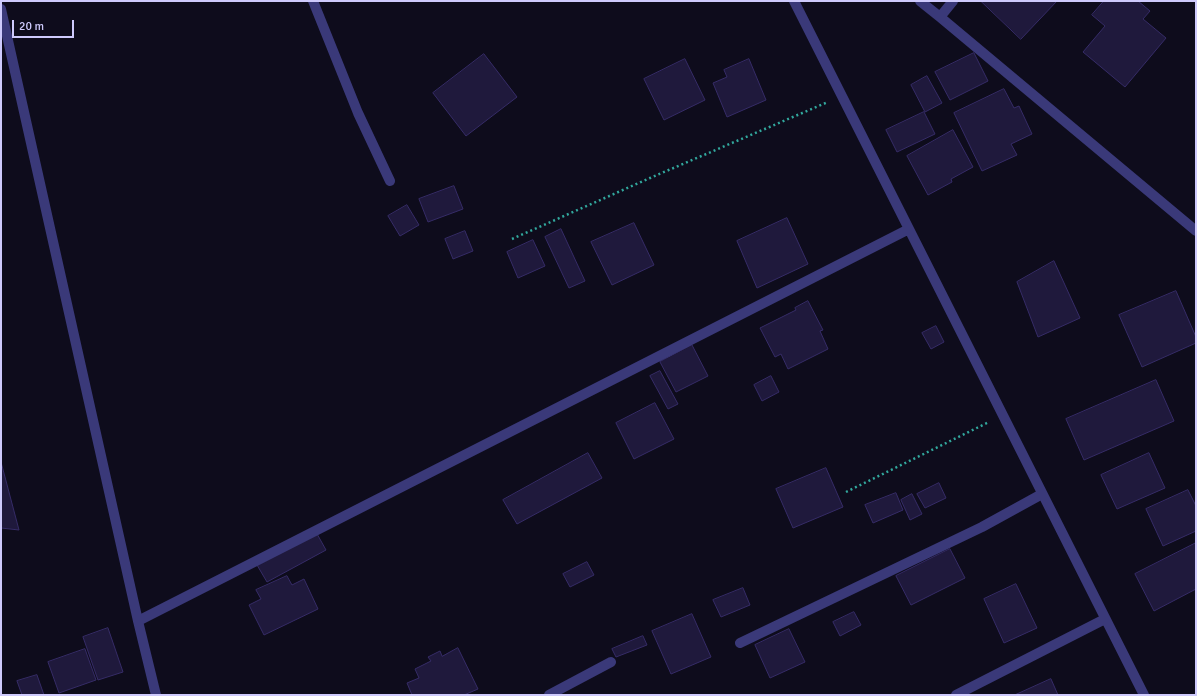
<!DOCTYPE html>
<style>
body{margin:0}
#map{position:relative;width:1197px;height:696px;overflow:hidden;background:#0e0c1c;font-family:Signika,sans-serif}
canvas{display:block}
.frame{position:absolute;inset:0;border:2px solid #cecafc;pointer-events:none}
.scale{position:absolute;left:12px;top:20px;width:62px;height:18px;box-sizing:border-box;border:2px solid #cecafc;border-top:0;padding-left:5px;font-size:12px;line-height:14px;white-space:nowrap;color:#cecafc;-webkit-text-stroke:3px #0e0c1c;paint-order:stroke}
</style>
<div id="map">
<canvas width="1197" height="696"></canvas>
<div class="frame"></div>
<div class="scale">20 m</div>
</div>
<script>
const g = document.querySelector('canvas').getContext('2d');
g.lineJoin = 'round';
function fill(path, color) {
  g.fillStyle = color;
  g.fill(path, 'evenodd');
}
function trace(path, color, width, dash) {
  g.strokeStyle = color;
  g.lineWidth = width;
  g.lineCap = dash ? 'butt' : 'round';
  g.setLineDash(dash || []);
  g.stroke(path);
}
const building = new Path2D(`
 M 981,1 L 1057,1 L 1021,39 Z
 M 1104,1 L 1138,1 L 1150,11 L 1143,19 L 1166,38 L 1125,87 L 1083,52 L 1105,26 L 1092,15 Z
 M 974,53 L 988,81 L 950,100 L 935,72 Z
 M 484,54 L 517,97 L 466,136 L 433,93 Z
 M 685,59 L 705,100 L 664,120 L 644,79 Z
 M 749,59 L 766,100 L 727,117 L 713,83 L 727,77 L 724,70 Z
 M 927,76 L 942,103 L 925,112 L 911,85 Z
 M 1004,89 L 1014,108 L 1019,106 L 1032,134 L 1011,144 L 1017,155 L 982,171 L 954,113 Z
 M 924,112 L 935,134 L 897,152 L 886,130 Z
 M 953,130 L 973,167 L 951,179 L 952,182 L 928,195 L 907,156 Z
 M 454,186 L 463,209 L 428,222 L 419,199 Z
 M 407,205 L 419,225 L 400,236 L 388,216 Z
 M 787,218 L 808,264 L 757,288 L 737,241 Z
 M 634,223 L 654,265 L 612,285 L 591,242 Z
 M 561,229 L 585,281 L 569,288 L 545,237 Z
 M 465,231 L 473,251 L 453,259 L 445,239 Z
 M 533,240 L 545,266 L 518,278 L 507,252 Z
 M 1054,261 L 1080,318 L 1038,337 L 1017,282 Z
 M 1176,291 L 1196,337 L 1196,343 L 1142,367 L 1119,315 Z
 M 808,301 L 823,330 L 820,331 L 828,349 L 788,369 L 781,354 L 775,357 L 760,328 L 796,310 L 795,308 Z
 M 936,326 L 944,342 L 931,349 L 922,333 Z
 M 692,345 L 708,376 L 676,392 L 660,362 Z
 M 660,371 L 678,404 L 668,409 L 650,376 Z
 M 771,376 L 779,392 L 762,401 L 754,385 Z
 M 1156,380 L 1174,421 L 1084,460 L 1066,419 Z
 M 655,403 L 674,439 L 634,459 L 616,423 Z
 M 588,453 L 602,478 L 517,524 L 503,500 Z
 M 1149,453 L 1165,488 L 1117,509 L 1101,475 Z
 M 1,462 L 19,530 L 1,528 Z
 M 826,468 L 843,507 L 793,528 L 776,489 Z
 M 939,483 L 946,498 L 925,508 L 917,494 Z
 M 1188,490 L 1196,506 L 1196,531 L 1163,546 L 1146,509 Z
 M 896,493 L 903,510 L 873,523 L 865,505 Z
 M 912,494 L 922,514 L 910,520 L 901,500 Z
 M 316,532 L 326,550 L 267,582 L 257,565 Z
 M 1196,543 L 1196,589 L 1154,611 L 1135,574 Z
 M 950,549 L 965,578 L 911,605 L 896,576 Z
 M 587,562 L 594,575 L 570,587 L 563,574 Z
 M 287,576 L 292,585 L 304,579 L 318,609 L 264,635 L 249,605 L 261,599 L 256,590 Z
 M 1016,584 L 1037,628 L 1004,643 L 984,599 Z
 M 743,588 L 750,605 L 721,617 L 713,600 Z
 M 854,612 L 861,625 L 840,636 L 833,622 Z
 M 692,614 L 711,657 L 671,674 L 652,631 Z
 M 108,628 L 123,672 L 98,680 L 83,637 Z
 M 789,629 L 805,662 L 770,678 L 755,645 Z
 M 643,636 L 647,645 L 616,657 L 612,649 Z
 M 458,648 L 478,689 L 464,695 L 412,695 L 407,683 L 419,678 L 415,669 L 431,661 L 428,657 L 440,651 L 442,656 Z
 M 85,649 L 96,680 L 59,693 L 48,662 Z
 M 37,675 L 44,695 L 22,695 L 17,681 Z
 M 1051,679 L 1058,695 L 1015,695 Z`);
fill(building, '#1f193c');
trace(building, '#362c67', 1);
trace(new Path2D(`
 M 512,239 L 650,178 L 828,102
 M 846,492 L 989,422`), '#32a89d', 2.5, [2, 3]);
trace(new Path2D(`
 M 313,1 L 358,113 L 390,181`), '#3a3979', 10);
trace(new Path2D(`
 M 794,1 L 1144,695
 M 920,1 L 940,17 L 1196,231
 M 1,9 L 138,621 L 156,695
 M 940,17 L 953,1
 M 138,621 L 909,229
 M 740,643 L 982,527 L 1042,494
 M 549,695 L 611,662
 M 956,695 L 1105,619`), '#3a3979', 10);
</script>
